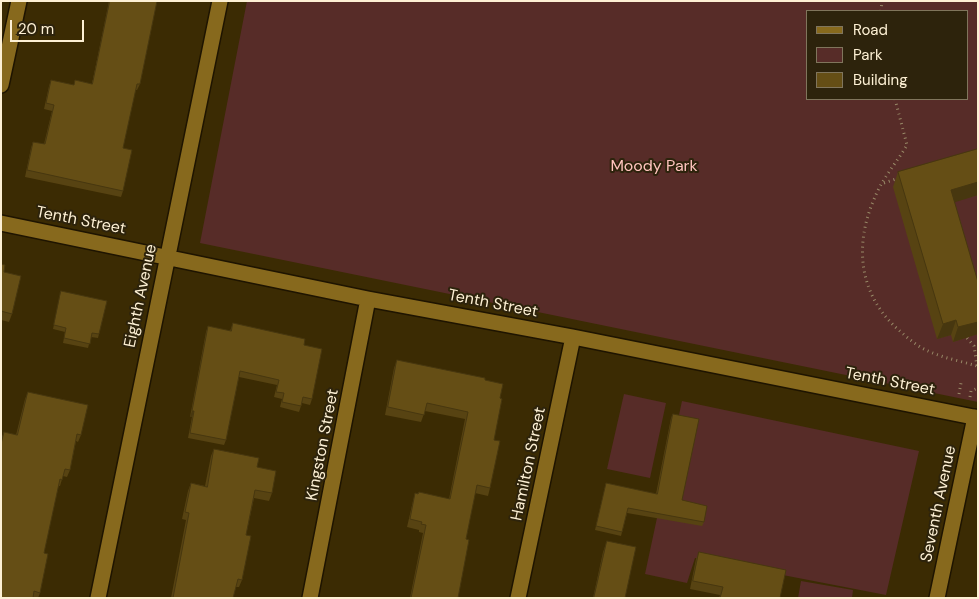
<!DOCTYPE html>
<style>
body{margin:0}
#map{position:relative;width:979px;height:599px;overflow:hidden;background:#3b2b03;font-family:"DM Sans",sans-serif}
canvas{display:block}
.frame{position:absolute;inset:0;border:2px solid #fdf0d4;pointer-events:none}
.legend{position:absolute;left:806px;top:10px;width:162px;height:90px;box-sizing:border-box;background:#2d230c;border:1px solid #80755c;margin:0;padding:6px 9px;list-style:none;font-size:15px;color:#fdf0d4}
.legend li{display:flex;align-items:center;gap:10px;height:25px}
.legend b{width:25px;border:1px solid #80755c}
.scale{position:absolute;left:10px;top:20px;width:74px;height:22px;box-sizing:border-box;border:2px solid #fdf0d4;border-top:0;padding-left:6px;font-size:15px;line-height:18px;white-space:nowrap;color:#fdf0d4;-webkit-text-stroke:4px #2d230c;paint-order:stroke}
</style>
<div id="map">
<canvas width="979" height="599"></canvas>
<div class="frame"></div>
<ul class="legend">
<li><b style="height:6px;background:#87691d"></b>Road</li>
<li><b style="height:14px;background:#572c28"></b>Park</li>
<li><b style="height:14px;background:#654e15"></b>Building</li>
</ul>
<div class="scale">20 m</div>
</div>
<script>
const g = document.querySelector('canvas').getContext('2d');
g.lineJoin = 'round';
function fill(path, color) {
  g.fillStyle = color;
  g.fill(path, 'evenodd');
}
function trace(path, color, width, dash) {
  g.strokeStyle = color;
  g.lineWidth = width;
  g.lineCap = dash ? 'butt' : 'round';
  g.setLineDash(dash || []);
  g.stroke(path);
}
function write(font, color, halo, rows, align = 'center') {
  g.font = font + ' "DM Sans",sans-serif';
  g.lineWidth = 4;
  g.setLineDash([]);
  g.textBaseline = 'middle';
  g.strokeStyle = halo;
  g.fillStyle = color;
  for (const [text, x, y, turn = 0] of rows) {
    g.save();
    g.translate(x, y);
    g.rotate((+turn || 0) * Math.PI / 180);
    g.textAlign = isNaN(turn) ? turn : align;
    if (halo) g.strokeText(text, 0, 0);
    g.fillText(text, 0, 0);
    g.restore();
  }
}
fill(new Path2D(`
 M 247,1 L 978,1 L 978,402 L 200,243 ZM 808,11 L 968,11 L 968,99 L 808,99 Z
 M 624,394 L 666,403 L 650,478 L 607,469 Z
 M 682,401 L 919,451 L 886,595 L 695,558 L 687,583 L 645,574 Z
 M 801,581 L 853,590 L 852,598 L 798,598 Z`), '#572c28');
const minor = new Path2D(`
 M 1,85 L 19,1
 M 1,223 L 368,299 L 573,337 L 978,418
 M 98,598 L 220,1
 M 310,598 L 368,299
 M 518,598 L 573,337
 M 937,598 L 975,417`);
trace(minor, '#1e1401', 18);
trace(new Path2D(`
 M 881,11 L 882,1
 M 895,99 L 907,145 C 897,162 882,179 875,197 C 853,246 859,297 901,332 C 909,339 917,346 926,350 C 942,358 961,361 977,366 L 978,369
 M 884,183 L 899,178
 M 967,338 L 974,346 L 977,366
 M 959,394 L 961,383
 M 970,397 L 971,391 L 978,388`), '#988967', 3, [1, 4]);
trace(minor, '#87691d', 15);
fill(new Path2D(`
 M 109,1 L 157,1 L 140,84 L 137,90 L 135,90 L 123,148 L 123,191 L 121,197 L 25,177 L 31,148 L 33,142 L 44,144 L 52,111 L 44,109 L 49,86 L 51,80 L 74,85 L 75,80 L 92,84 Z
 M 978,149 L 978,195 L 954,202 L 978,282 L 978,334 L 953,342 L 951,335 L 937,339 L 893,187 L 898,172 Z
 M 1,264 L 4,272 L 12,314 L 9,322 L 1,320 Z
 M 61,291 L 99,334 L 98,338 L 91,337 L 88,348 L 63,343 L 65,332 L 53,329 Z
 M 233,323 L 304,345 L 312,399 L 310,405 L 302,403 L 299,412 L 280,407 L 282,399 L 274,397 L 277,385 L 239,377 L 226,440 L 224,445 L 188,438 L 192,417 L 190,417 L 206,332 L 208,326 L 230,331 Z
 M 397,360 L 485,380 L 500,398 L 494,440 L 490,488 L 488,496 L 475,493 L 466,539 L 458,598 L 410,598 L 423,533 L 419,532 L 419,530 L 407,527 L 413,501 L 415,493 L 449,499 L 465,419 L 425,411 L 421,422 L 385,415 L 394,368 Z
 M 28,392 L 81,435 L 78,442 L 76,441 L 70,470 L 67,477 L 63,476 L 60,486 L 58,486 L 44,553 L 40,593 L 38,598 L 1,598 L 1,439 L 4,432 L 16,435 L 25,399 Z
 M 673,414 L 682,500 L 704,522 L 702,526 L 627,513 L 621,536 L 595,530 L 606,483 L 656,494 L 671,418 Z
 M 214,449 L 257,467 L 272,493 L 269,501 L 254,498 L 246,535 L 242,580 L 239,587 L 236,587 L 233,598 L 171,598 L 186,520 L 182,519 L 188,491 L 191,483 L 205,486 L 211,456 Z
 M 607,541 L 625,598 L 593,598 L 603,552 Z
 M 699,552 L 780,598 L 719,598 L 720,595 L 690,589 L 696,559 Z`), '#574312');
fill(new Path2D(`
 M 978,182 L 978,195 L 946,205 L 951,190 Z
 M 956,320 L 951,335 L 937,339 L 943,324 Z
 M 978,322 L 978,334 L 953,342 L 958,327 Z
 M 192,411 L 194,411 L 192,417 L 190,417 Z`), '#47370f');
const building = new Path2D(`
 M 110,1 L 157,1 L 140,84 L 137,84 L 123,148 L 132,150 L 123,191 L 27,170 L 33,142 L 45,144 L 54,105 L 46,103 L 51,80 L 74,85 L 75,80 L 92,84 Z
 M 978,149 L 978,182 L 951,190 L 978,282 L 978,322 L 958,327 L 956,320 L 943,324 L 898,172 Z
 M 1,264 L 5,265 L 4,272 L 21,276 L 12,314 L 1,311 Z
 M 61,291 L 107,301 L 99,334 L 92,333 L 90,344 L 64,338 L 66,328 L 54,325 Z
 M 233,323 L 305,339 L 304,345 L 322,349 L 312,399 L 303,397 L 301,406 L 282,402 L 284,393 L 276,392 L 279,380 L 240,371 L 226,440 L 190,433 L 194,411 L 192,411 L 208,326 L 231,331 Z
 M 397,360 L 485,378 L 485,380 L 503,384 L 500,398 L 502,399 L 494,440 L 500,441 L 490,488 L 477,485 L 466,539 L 469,540 L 458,598 L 411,598 L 426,525 L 421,524 L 422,522 L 410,519 L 415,493 L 418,494 L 419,492 L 450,499 L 468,412 L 427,403 L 424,415 L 388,407 Z
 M 28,392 L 88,405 L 81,435 L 77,434 L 70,470 L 65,469 L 62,480 L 60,479 L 44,553 L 48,554 L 40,593 L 34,591 L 33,598 L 1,598 L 1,444 L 4,432 L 17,435 Z
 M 673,414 L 699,419 L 682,500 L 707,506 L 704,522 L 628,508 L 622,532 L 596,526 L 606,483 L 657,494 Z
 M 214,449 L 259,458 L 257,467 L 276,471 L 272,493 L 255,490 L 246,535 L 251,536 L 242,580 L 238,579 L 233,598 L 173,598 L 189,513 L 185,512 L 191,483 L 207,487 Z
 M 607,541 L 636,547 L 625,598 L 594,598 Z
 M 699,552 L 786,570 L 780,598 L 720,598 L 723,587 L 693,581 Z`);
fill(building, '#654e15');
trace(building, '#47370f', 1);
write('16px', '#ffc4be', '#2d230c', [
 ["Moody Park",654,167]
]);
write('16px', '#fdf0d4', '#2d230c', [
 ["Tenth Street",81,221,11],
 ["Eighth Avenue",141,296,-78],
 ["Tenth Street",493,304,11],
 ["Tenth Street",890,382,11],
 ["Kingston Street",323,445,-79],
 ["Hamilton Street",529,464,-78],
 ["Seventh Avenue",939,504,-78]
]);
</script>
